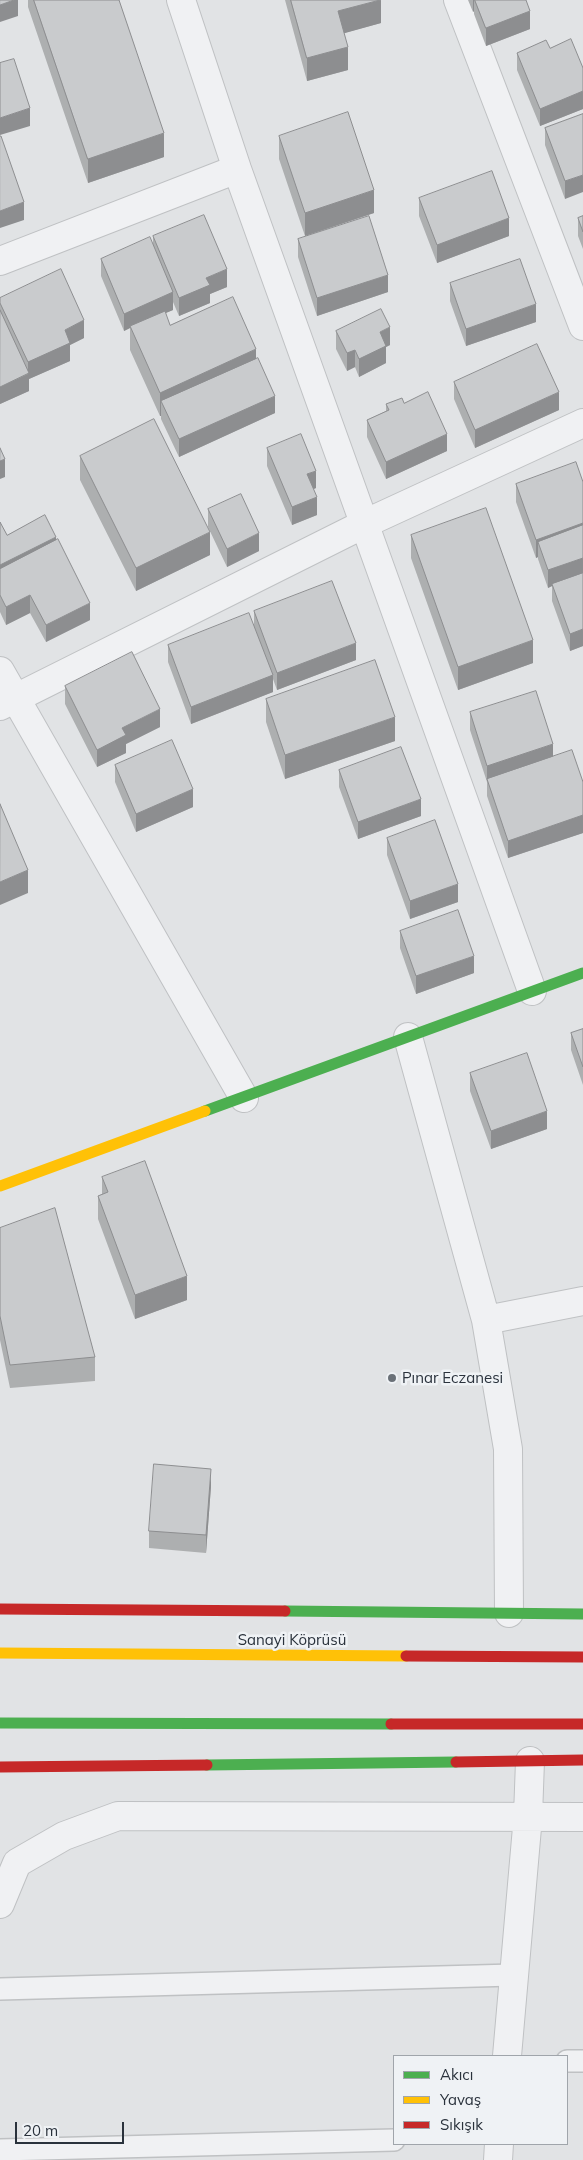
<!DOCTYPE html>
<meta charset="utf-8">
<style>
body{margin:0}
#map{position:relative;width:583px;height:2160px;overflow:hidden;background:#e1e3e5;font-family:Mulish,sans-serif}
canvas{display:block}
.legend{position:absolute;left:393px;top:2055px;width:175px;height:90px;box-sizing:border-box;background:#eff2f5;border:1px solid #a0a5ab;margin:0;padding:6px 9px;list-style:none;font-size:15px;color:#2a323c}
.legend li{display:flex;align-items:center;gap:10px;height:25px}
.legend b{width:25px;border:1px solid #a0a5ab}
.scale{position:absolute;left:15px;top:2122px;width:109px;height:22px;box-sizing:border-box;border:2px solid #2a323c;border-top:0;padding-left:6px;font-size:15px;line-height:18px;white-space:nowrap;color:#2a323c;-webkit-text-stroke:4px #eff2f5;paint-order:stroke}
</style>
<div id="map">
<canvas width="583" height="2160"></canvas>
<ul class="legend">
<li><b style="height:6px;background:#4caf50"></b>Akıcı</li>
<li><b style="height:6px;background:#ffc107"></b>Yavaş</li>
<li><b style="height:6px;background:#c62828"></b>Sıkışık</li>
</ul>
<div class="scale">20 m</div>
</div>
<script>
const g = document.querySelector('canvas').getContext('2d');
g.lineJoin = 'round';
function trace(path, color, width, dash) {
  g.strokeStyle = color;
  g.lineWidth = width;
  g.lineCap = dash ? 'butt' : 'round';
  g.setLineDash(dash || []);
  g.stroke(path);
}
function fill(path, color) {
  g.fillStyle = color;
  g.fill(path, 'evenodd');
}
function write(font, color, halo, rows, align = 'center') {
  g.font = font + ' Mulish,sans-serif';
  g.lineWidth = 5;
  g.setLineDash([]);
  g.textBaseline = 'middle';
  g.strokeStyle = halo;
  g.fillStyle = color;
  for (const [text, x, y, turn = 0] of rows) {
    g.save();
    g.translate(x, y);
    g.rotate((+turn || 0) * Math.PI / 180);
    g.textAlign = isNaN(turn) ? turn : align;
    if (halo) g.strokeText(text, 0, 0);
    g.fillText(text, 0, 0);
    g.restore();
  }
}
const lane = new Path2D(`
 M 0,1989 L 513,1975
 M 567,2061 L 583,2061
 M 0,2150 L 394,2140`);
const street = new Path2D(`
 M 181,0 L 237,169 L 532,991
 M 458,0 L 583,326
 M 0,261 L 237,169
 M 0,671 L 244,1098
 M 0,706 L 364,524 L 583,423
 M 408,1037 L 486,1320 L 508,1449 L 509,1613
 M 486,1320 L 583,1301
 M 0,1904 L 17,1863 L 64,1836 L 118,1816 L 583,1817
 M 507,2056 L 528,1816 L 530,1761
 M 498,2160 L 499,2144`);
trace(lane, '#bfc1c3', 24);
trace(street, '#bfc1c3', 30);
trace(lane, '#f0f1f3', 21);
trace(street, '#f0f1f3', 28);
trace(new Path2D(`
 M 205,1111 L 583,973
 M 285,1611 L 583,1614
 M 0,1723 L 391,1724
 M 207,1765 L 456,1762`), '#4caf50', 11);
trace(new Path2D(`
 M 0,1186 L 205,1111
 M 0,1653 L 406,1656`), '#ffc107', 11);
trace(new Path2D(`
 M 0,1609 L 285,1611
 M 406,1656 L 583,1657
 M 391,1724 L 583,1724
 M 456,1762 L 583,1760
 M 0,1767 L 207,1765`), '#c62828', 11);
fill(new Path2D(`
 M 28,0 L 119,0 L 164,157 L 88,183 L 28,7 Z
 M 285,0 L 381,0 L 381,23 L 344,33 L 348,70 L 307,81 Z
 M 468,0 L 526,0 L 530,29 L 486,46 L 474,14 L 474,11 L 473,12 Z
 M 550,48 L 583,68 L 583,109 L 540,126 L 517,70 L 517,53 Z
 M 583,114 L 565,199 L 545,145 L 545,128 Z
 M 279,136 L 374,213 L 305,236 L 279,159 Z
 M 419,198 L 509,236 L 437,263 L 419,216 Z
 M 583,216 L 583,249 L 578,236 L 578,218 Z
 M 153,236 L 227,287 L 210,294 L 210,303 L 179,316 L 173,302 L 173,310 L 165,313 L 170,325 L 256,358 L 275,413 L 179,457 L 161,419 L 161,416 L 160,416 L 130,350 L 130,328 L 124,331 L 101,276 L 101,259 L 153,243 Z
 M 298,239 L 388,292 L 317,316 L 298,257 Z
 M 450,283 L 536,322 L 466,346 L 450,301 Z
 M 0,298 L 84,338 L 70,345 L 70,361 L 29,379 L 29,391 L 0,404 Z
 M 336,331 L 390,345 L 386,347 L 386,363 L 359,377 L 355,367 L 347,371 L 336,349 Z
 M 454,382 L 559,410 L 475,448 L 454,399 Z
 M 386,404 L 447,451 L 386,479 L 367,437 L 367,420 L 386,411 Z
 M 267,448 L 316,488 L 313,489 L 317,515 L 292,525 L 267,466 Z
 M 80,456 L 210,555 L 136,591 L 80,480 Z
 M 583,482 L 583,646 L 570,651 L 552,601 L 552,586 L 548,588 L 538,559 L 538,557 L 536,558 L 516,502 L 516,484 Z
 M 208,509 L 259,551 L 227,567 L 208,527 Z
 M 0,522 L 7,535 L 56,540 L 90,620 L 46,642 L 30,613 L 6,625 L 0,612 Z
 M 411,535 L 533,663 L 458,690 L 411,558 Z
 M 254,611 L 356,660 L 277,690 L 273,679 L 273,692 L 191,724 L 168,662 L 168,645 L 254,624 Z
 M 65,686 L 160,727 L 126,744 L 126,753 L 97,767 L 65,704 Z
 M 266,699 L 395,741 L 285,779 L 266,722 Z
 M 470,712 L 553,756 L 583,782 L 583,833 L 508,858 L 487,796 L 487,782 L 470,730 Z
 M 115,765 L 193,807 L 136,832 L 115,782 Z
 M 339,770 L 421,816 L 358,839 L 339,787 Z
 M 387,838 L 458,902 L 410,919 L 387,855 Z
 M 400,931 L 474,973 L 416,994 L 400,948 Z
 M 583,1029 L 583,1085 L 571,1050 L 571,1033 Z
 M 470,1073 L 547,1129 L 491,1149 L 470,1091 Z
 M 102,1177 L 187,1300 L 135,1319 L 98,1219 L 98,1196 L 102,1194 Z
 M 0,1228 L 95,1357 L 95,1381 L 10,1388 L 0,1340 Z
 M 211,1486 L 206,1553 L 149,1548 L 149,1531 Z`), '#adafb0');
fill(new Path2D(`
 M 14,0 L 18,0 L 18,16 L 0,22 L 0,5 Z
 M 381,0 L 381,23 L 338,35 L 338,11 Z
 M 473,0 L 474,0 L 474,11 L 473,12 Z
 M 530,11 L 530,29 L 486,46 L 486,28 Z
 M 348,47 L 348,70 L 307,81 L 307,58 Z
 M 583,91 L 583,109 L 540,126 L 540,109 Z
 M 30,108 L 30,126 L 0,135 L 0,118 Z
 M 164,133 L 164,157 L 88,183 L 88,159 Z
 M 583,175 L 583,192 L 565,199 L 565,181 Z
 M 374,190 L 374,213 L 305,236 L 305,213 Z
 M 24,202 L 24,220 L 0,228 L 0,211 Z
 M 509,218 L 509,236 L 437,263 L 437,245 Z
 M 227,269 L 227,287 L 210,294 L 210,303 L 179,316 L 179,298 L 206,278 Z
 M 388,275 L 388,292 L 317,316 L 317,298 Z
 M 173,292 L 173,310 L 131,328 L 130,326 L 130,328 L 124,331 L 124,314 Z
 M 536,304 L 536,322 L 466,346 L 466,329 Z
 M 84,320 L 84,338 L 70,345 L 70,361 L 29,379 L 29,391 L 0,404 L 0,387 L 28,374 L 28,362 L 65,330 Z
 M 390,327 L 390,345 L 386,347 L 386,363 L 359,377 L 359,359 L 380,332 Z
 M 256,349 L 256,373 L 161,401 L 161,416 L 160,416 L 160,393 Z
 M 355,350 L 355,367 L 347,371 L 347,353 Z
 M 559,392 L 559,410 L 475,448 L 475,430 Z
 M 275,396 L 275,413 L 179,457 L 179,439 Z
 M 447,434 L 447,451 L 386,479 L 386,462 Z
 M 5,459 L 5,477 L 0,479 L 0,461 Z
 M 316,471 L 316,488 L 307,492 L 307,474 Z
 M 317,497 L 317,515 L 292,525 L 292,507 Z
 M 583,523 L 583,541 L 538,542 L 538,557 L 536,558 L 536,540 Z
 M 210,532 L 210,555 L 136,591 L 136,568 Z
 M 259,533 L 259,551 L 227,567 L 227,549 Z
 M 56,537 L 56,555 L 0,583 L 0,565 Z
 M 583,558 L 583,575 L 552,584 L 552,586 L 548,588 L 548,570 Z
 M 30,595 L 30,613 L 6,625 L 6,607 Z
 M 90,603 L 90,620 L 46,642 L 46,625 Z
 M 583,629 L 583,646 L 570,651 L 570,634 Z
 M 533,640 L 533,663 L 458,690 L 458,667 Z
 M 356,643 L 356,660 L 277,690 L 277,673 Z
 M 273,675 L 273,692 L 191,724 L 191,707 Z
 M 160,709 L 160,727 L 126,744 L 126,753 L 97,767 L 97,750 L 122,728 Z
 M 395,717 L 395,741 L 285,779 L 285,755 Z
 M 553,744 L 553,762 L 487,780 L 487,766 Z
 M 193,789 L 193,807 L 136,832 L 136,814 Z
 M 421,799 L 421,816 L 358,839 L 358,822 Z
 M 583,815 L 583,833 L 508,858 L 508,841 Z
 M 28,870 L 28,893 L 0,905 L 0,882 Z
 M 458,884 L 458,902 L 410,919 L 410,901 Z
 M 474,956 L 474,973 L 416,994 L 416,976 Z
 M 547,1111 L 547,1129 L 491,1149 L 491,1131 Z
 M 187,1276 L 187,1300 L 135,1319 L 135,1295 Z
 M 211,1469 L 211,1486 L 206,1553 L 206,1535 Z`), '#8d8e90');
const building = new Path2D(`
 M 0,0 L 14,0 L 0,5 Z
 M 34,0 L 119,0 L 164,133 L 88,159 Z
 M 291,0 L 380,0 L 338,11 L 348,47 L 307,58 Z
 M 475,0 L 526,0 L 530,11 L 486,28 Z
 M 571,39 L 583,68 L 583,91 L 540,109 L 517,53 L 546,40 L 550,48 Z
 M 14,59 L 30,108 L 0,118 L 0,63 Z
 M 348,112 L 374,190 L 305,213 L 279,136 Z
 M 583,114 L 583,175 L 565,181 L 545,128 Z
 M 0,136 L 1,136 L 24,202 L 0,211 Z
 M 492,171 L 509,218 L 437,245 L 419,198 Z
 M 204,215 L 227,269 L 206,278 L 210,285 L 179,298 L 153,236 Z
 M 369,216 L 388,275 L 317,298 L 298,239 Z
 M 583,216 L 583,232 L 578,218 Z
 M 150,237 L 173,292 L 124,314 L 101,259 Z
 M 520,259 L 536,304 L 466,329 L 450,283 Z
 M 61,269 L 84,320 L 65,330 L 70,343 L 28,362 L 0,303 L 0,298 Z
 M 233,297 L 256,349 L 160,393 L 130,326 L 165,311 L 170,325 Z
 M 381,309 L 390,327 L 380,332 L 386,346 L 359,359 L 355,350 L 347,353 L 336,331 Z
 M 0,310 L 29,373 L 0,387 Z
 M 537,344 L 559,392 L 475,430 L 454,382 Z
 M 258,358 L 275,396 L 179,439 L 161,401 Z
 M 428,392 L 447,434 L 386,462 L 367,420 L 389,410 L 386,404 L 402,398 L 404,403 Z
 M 154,419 L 210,532 L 136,568 L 80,456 Z
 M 301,434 L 316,471 L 307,474 L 317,497 L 292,507 L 267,448 Z
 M 0,448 L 5,459 L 0,461 Z
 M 576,462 L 583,482 L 583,523 L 536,540 L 516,484 Z
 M 241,494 L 259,533 L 227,549 L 208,509 Z
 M 486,508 L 533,640 L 458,667 L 411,535 Z
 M 45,515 L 56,537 L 0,565 L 0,522 L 7,535 Z
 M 583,525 L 583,558 L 548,570 L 538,542 Z
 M 58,539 L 90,603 L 46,625 L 30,595 L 6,607 L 0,595 L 0,569 Z
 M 583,573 L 583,629 L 570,634 L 552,584 Z
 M 332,581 L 356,643 L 277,673 L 254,611 Z
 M 249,613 L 273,675 L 191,707 L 168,645 Z
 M 132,652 L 160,709 L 122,728 L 126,735 L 97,750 L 65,686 Z
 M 375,660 L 395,717 L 285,755 L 266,699 Z
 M 536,691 L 553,744 L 487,766 L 470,712 Z
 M 172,740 L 193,789 L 136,814 L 115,765 Z
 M 401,747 L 421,799 L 358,822 L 339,770 Z
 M 572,750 L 583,782 L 583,815 L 508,841 L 487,779 Z
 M 0,804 L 28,870 L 0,882 Z
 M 435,820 L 458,884 L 410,901 L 387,838 Z
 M 458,910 L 474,956 L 416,976 L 400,931 Z
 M 583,1029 L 583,1067 L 571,1033 Z
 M 527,1053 L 547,1111 L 491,1131 L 470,1073 Z
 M 145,1161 L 187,1276 L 135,1295 L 98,1196 L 108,1192 L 102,1177 Z
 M 55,1208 L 95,1357 L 10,1365 L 0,1316 L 0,1228 Z
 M 154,1464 L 211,1469 L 206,1535 L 149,1531 Z`);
fill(building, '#c9cbcd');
trace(building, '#8d8e90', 1);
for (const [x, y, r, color] of [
 [392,1378,5,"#6a7077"]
]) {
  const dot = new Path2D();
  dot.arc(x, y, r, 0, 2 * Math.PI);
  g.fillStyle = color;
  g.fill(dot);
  trace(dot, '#eff2f5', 2);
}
write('15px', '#2a323c', '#eff2f5', [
 ["Pınar Eczanesi",402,1378]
], 'left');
write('15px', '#2a323c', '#eff2f5', [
 ["Sanayi Köprüsü",292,1640]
]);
</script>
